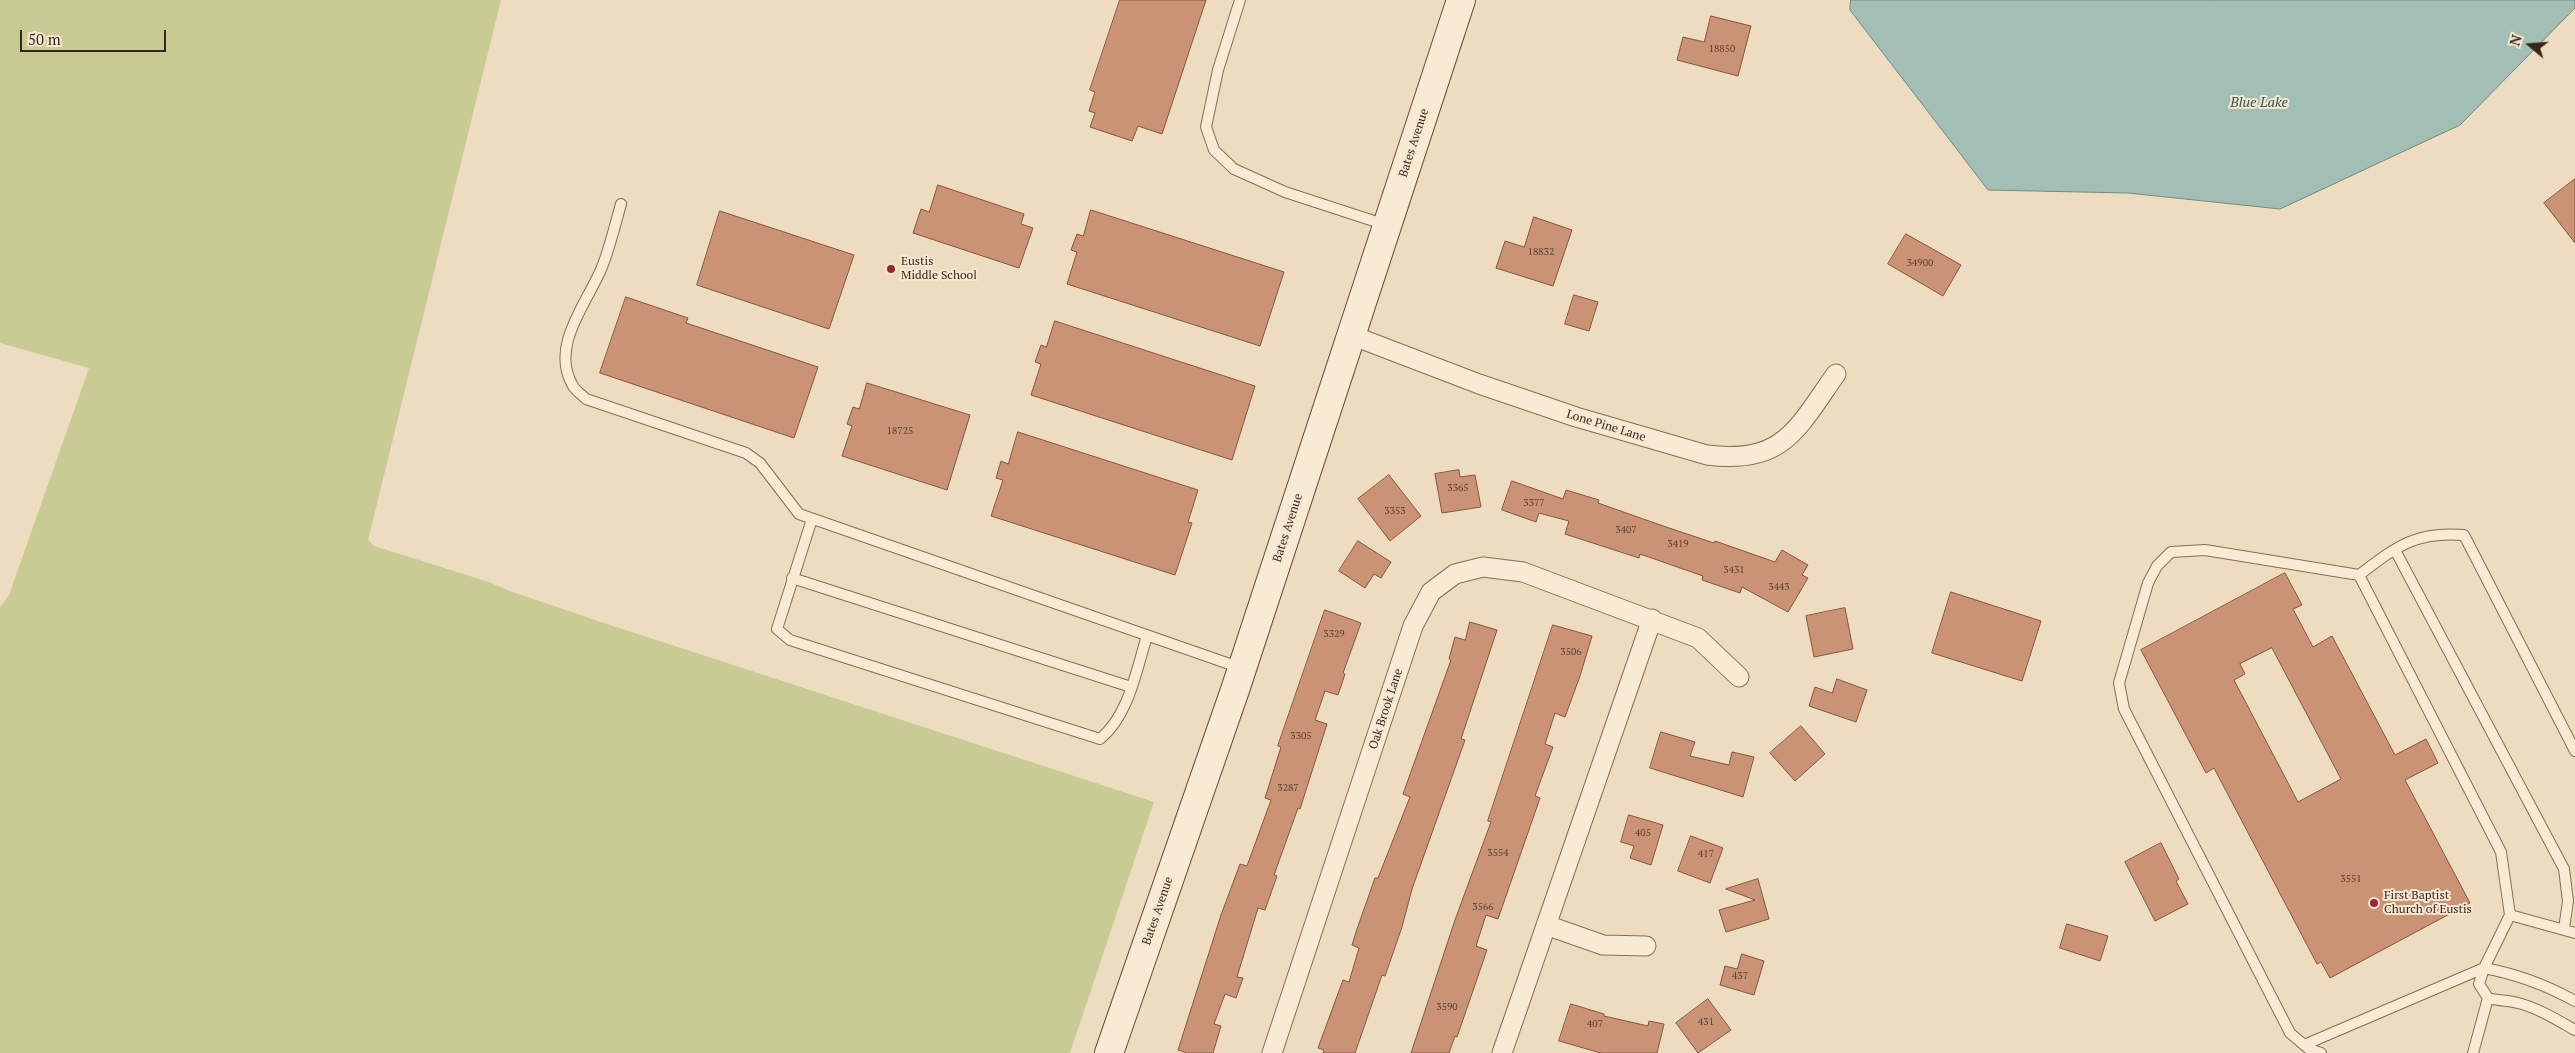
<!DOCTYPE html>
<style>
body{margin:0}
#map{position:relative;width:2575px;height:1053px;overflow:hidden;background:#eddcc0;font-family:"PT Serif",serif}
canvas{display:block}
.north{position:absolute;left:2505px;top:20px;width:50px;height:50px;-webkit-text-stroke:4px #f5e7d0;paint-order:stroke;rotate:288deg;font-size:14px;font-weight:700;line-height:20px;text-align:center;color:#36271d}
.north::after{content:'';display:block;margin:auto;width:18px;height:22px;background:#36271d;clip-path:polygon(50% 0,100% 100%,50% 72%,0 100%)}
.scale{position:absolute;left:20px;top:30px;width:146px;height:22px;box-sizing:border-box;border:2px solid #36271d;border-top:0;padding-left:6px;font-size:15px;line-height:18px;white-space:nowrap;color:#36271d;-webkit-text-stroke:4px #f5e7d0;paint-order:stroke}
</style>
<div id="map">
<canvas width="2575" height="1053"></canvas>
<div class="north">N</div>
<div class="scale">50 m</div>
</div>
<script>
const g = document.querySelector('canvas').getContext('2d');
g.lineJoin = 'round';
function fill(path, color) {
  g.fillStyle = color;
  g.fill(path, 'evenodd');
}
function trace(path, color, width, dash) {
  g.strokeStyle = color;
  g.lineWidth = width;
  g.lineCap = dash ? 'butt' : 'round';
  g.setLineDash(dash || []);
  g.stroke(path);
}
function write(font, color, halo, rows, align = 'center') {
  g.font = font + ' "PT Serif",serif';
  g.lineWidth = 4;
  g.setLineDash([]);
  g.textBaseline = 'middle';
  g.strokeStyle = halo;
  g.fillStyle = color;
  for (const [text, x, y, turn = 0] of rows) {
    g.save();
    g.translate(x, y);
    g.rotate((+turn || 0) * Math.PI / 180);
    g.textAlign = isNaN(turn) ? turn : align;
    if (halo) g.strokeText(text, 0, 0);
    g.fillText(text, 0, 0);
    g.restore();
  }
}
fill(new Path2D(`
 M 0,0 L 501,0 L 368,540 L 374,546 L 489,582 L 507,590 L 601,622 L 1154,802 L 1070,1053 L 0,1053 L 0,607 L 9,595 L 89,368 L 0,343 Z`), '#c9cb95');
const water = new Path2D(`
 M 1851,0 L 2575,0 L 2575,8 L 2460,125 L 2280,209 L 2128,193 L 1988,190 L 1850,10 Z`);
fill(water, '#a3bfb5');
trace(water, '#6a8d82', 1);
const building = new Path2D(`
 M 1120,0 L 1206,0 L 1162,134 L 1138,126 L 1132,141 L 1090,127 L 1095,113 L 1089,111 L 1095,92 L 1090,90 Z
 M 1711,16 L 1751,26 L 1738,76 L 1677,60 L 1683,37 L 1704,42 Z
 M 2575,179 L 2575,243 L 2544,203 Z
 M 938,185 L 1024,214 L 1021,224 L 1033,228 L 1019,268 L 913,233 L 921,209 L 929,212 Z
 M 1091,210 L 1284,272 L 1260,346 L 1067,284 L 1077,252 L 1071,250 L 1077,234 L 1083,236 Z
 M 720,211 L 854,255 L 829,329 L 697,285 Z
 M 1534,217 L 1572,230 L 1553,286 L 1496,268 L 1505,241 L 1524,247 Z
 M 1906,234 L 1961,265 L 1943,296 L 1888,264 Z
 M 1574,295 L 1598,302 L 1589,331 L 1565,324 Z
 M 626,297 L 688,318 L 686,323 L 818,367 L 794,438 L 600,373 Z
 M 1055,321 L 1255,386 L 1232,460 L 1031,395 L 1041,364 L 1035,362 L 1041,345 L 1046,347 Z
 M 867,383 L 970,415 L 947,490 L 842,456 L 852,426 L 847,424 L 853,407 L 859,409 Z
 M 1018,432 L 1198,490 L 1188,522 L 1192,523 L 1175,575 L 991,516 L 1003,480 L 996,478 L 1001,461 L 1008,464 Z
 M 1459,470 L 1460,477 L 1475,475 L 1481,507 L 1442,513 L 1435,474 Z
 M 1389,475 L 1421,516 L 1390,541 L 1358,499 Z
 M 1512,481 L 1563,499 L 1566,490 L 1599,500 L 1598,503 L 1666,527 L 1714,543 L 1715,541 L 1775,562 L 1782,550 L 1808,565 L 1802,575 L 1808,578 L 1788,612 L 1742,587 L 1740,593 L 1702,580 L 1703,576 L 1640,554 L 1639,558 L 1565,534 L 1569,521 L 1539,513 L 1536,522 L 1502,510 Z
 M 1358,541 L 1391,562 L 1381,578 L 1374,574 L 1365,588 L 1339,571 Z
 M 2285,573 L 2302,605 L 2293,609 L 2313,647 L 2332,636 L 2395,755 L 2426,739 L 2438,763 L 2405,780 L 2470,903 L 2330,978 L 2321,962 L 2317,964 L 2214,768 L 2206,773 L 2141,650 ZM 2272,648 L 2341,779 L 2298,802 L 2234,680 L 2245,674 L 2240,664 Z
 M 1951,592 L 2041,621 L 2022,681 L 1932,653 Z
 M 1845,608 L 1853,649 L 1814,657 L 1806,616 Z
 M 1325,610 L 1361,623 L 1343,673 L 1345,674 L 1338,695 L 1325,691 L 1315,720 L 1327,724 L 1300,809 L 1298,808 L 1274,875 L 1277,876 L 1265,910 L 1258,908 L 1237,977 L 1243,978 L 1236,998 L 1225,994 L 1214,1024 L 1221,1026 L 1213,1053 L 1187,1053 L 1178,1050 L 1221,915 L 1240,864 L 1247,866 L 1271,800 L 1265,798 L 1281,747 L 1278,746 Z
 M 1470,622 L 1497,630 L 1461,739 L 1465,740 L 1412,889 L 1402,927 L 1385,976 L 1382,975 L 1355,1053 L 1323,1053 L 1324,1050 L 1318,1048 L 1343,980 L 1349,982 L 1359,948 L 1352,945 L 1357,929 L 1375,878 L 1378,878 L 1410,797 L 1403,794 L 1451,660 L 1449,659 L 1455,637 L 1465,640 Z
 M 1553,625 L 1592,636 L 1580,676 L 1565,717 L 1555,713 L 1545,744 L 1553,747 L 1535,796 L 1540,798 L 1498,919 L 1486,915 L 1476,946 L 1487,950 L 1457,1037 L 1455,1036 L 1449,1053 L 1411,1053 L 1455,920 L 1491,822 L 1488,821 Z
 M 1837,679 L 1867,690 L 1856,722 L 1809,706 L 1815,687 L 1832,693 Z
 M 1801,726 L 1825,754 L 1795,781 L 1770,753 Z
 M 1661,732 L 1695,742 L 1690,756 L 1729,765 L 1732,752 L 1754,757 L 1743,797 L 1650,768 Z
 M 1629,815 L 1663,825 L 1651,865 L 1630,858 L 1634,846 L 1621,842 Z
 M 1691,836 L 1723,848 L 1710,883 L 1678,871 Z
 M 2161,843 L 2179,879 L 2176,881 L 2188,904 L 2155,921 L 2125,862 Z
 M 1758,879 L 1769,919 L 1726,932 L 1719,910 L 1755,900 L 1726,889 Z
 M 2067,924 L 2108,936 L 2100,961 L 2060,948 Z
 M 1742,954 L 1764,961 L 1754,995 L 1720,985 L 1725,966 L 1737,969 Z
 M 1708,999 L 1731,1030 L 1698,1053 L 1676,1023 Z
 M 1571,1004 L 1604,1014 L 1604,1016 L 1648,1026 L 1649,1021 L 1664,1024 L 1657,1053 L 1601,1053 L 1559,1041 Z`);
fill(building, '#cb9376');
trace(building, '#85553e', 1);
const lane = new Path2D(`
 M 1240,0 L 1218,70 L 1206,127 L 1214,150 L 1234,169 L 1285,192 L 1386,225
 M 621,204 C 615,225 610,247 602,267 C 588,302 549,346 573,386 C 576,391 582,395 586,399 L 746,453 L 760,463 L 799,514 L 1241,668
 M 812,519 L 777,629 L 790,640 L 1100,739 C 1129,715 1136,671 1147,636
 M 2395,550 L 2564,869 L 2568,901 L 2564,929
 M 2359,575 L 2501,852 L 2510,915
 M 792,578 L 1131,687
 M 2575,933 L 2510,915 L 2484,968 L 2479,984 L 2488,998 C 2498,1001 2508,1000 2518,1003 C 2538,1008 2557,1020 2575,1030
 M 2304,1045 L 2484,968 C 2517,974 2546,985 2575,1001
 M 2321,1053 L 2309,1049 L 2290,1033 L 2124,709 L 2119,683 L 2148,583 L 2157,566 L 2171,552 L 2205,550 L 2359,575 C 2396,547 2415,531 2464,535 L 2575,751
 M 2473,1053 L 2488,998`);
const street = new Path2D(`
 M 1351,335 L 1479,384 L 1576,417 L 1707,455 C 1783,465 1797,429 1836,374
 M 1546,925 L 1603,945 L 1646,946
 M 1272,1053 L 1413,626 L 1431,592 L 1455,574 L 1483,567 L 1523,572 L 1698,638 L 1739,677
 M 1502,1053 L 1652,619`);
const secondary = new Path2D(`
 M 1109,1053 L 1236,687 L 1461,0`);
trace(lane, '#866d58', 12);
trace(street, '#866d58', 21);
trace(secondary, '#684e3c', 30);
trace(lane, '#f8ead3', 10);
trace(street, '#f8ead3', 19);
trace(secondary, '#f8ead3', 28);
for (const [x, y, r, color] of [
 [891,269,5,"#952932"],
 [2374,903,5,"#952932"]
]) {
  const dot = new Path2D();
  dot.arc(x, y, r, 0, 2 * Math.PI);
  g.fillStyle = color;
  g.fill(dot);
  trace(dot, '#f5e7d0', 2);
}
write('10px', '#5b4233', null, [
 ["18850",1722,49],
 ["18832",1541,252],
 ["34900",1920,263],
 ["18725",900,431],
 ["3365",1458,488],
 ["3377",1534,503],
 ["3353",1395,511],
 ["3407",1626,530],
 ["3419",1678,544],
 ["3431",1734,570],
 ["3443",1779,587],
 ["3329",1334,634],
 ["3506",1571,652],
 ["3305",1301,736],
 ["3287",1288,788],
 ["405",1643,833],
 ["3554",1498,853],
 ["417",1706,854],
 ["3551",2351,879],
 ["3566",1483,907],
 ["437",1740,976],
 ["3590",1447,1007],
 ["431",1706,1022],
 ["407",1595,1024]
]);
write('12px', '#36271d', '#f5e7d0', [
 ["Bates Avenue",1414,143,-72],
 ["Lone Pine Lane",1606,426,17],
 ["Bates Avenue",1288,528,-72],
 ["Oak Brook Lane",1386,709,-72],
 ["Bates Avenue",1158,911,-71]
]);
write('12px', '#36271d', '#f5e7d0', [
 ["Eustis",901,262],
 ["Middle School",901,276],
 ["First Baptist",2384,896],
 ["Church of Eustis",2384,910]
], 'left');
write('italic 14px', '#2c5650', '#f5e7d0', [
 ["Blue Lake",2259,103]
]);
</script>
